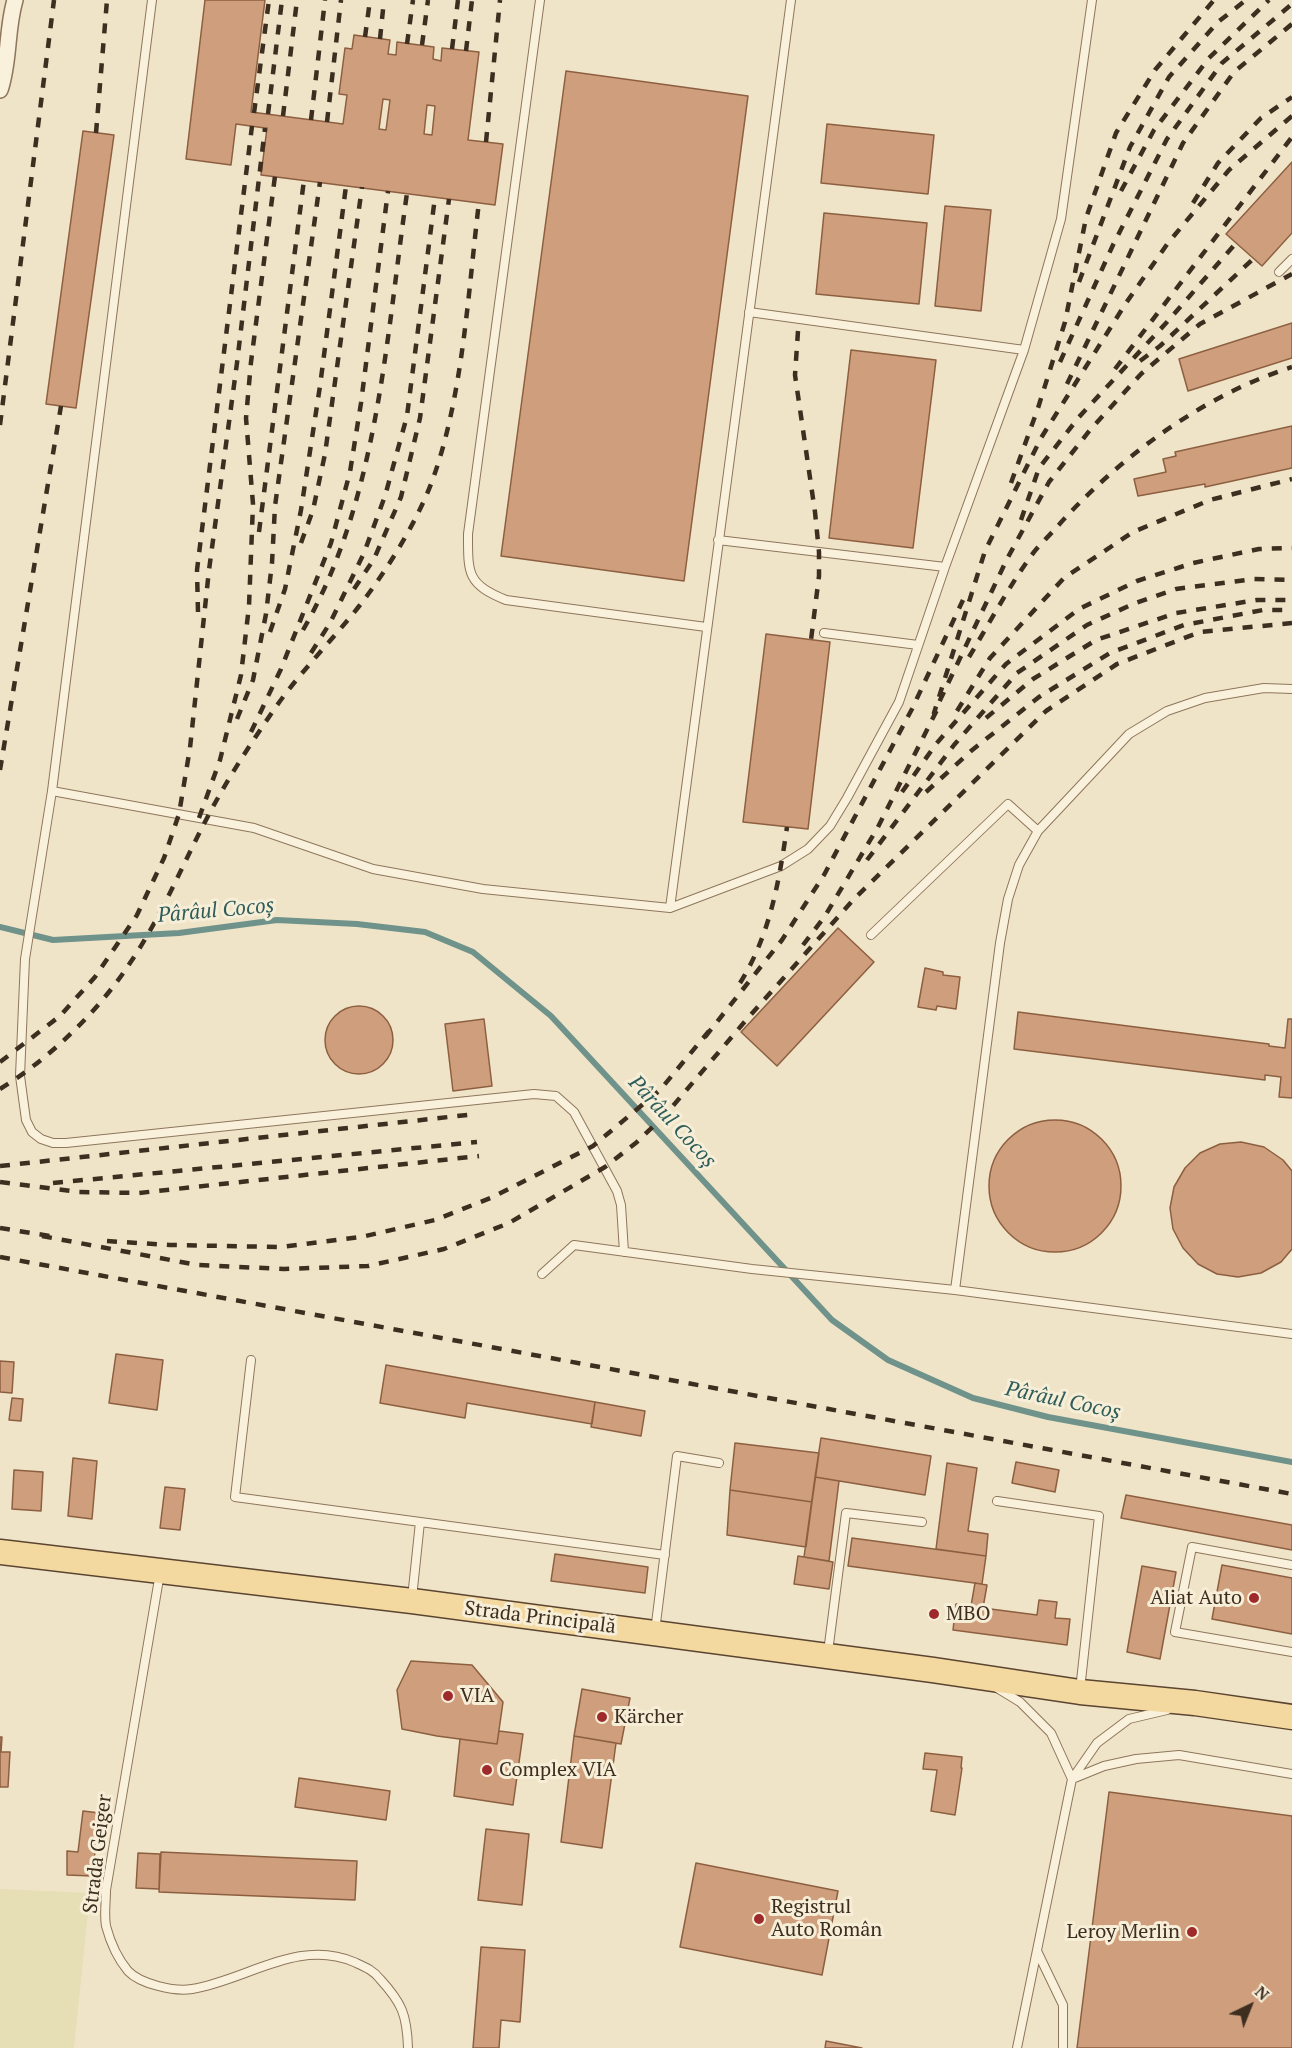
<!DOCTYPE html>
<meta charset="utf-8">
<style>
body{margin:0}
#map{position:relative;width:1292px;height:2048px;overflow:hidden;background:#f0e4c8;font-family:"PT Serif",serif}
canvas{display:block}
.north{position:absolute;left:1220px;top:1976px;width:60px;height:60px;-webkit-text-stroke:4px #f7eed8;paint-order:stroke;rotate:43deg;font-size:16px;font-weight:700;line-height:24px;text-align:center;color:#3d2e20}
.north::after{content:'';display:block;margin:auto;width:21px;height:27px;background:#3d2e20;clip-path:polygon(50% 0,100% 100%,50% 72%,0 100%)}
</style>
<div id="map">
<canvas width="1292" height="2048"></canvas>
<div class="north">N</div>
</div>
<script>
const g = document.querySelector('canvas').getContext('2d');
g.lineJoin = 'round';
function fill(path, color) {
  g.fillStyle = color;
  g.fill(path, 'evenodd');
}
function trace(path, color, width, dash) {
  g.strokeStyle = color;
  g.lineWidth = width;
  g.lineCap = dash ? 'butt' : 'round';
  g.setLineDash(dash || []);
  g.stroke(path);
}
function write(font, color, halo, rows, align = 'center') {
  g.font = font + ' "PT Serif",serif';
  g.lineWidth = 6;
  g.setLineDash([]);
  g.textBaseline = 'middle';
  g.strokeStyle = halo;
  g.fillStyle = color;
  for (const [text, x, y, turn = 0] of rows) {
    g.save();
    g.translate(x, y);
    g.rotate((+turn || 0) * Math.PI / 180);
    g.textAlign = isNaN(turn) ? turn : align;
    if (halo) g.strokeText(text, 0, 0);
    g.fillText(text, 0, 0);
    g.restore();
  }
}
fill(new Path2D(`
 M 0,1889 L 90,1893 L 74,2048 L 0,2048 Z`), '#e6deb5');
trace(new Path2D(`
 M 0,927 L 53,940 L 179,933 L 277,920 L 357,924 L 425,932 L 473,952 L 551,1016 L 832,1320 L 888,1360 L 973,1398 L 1048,1417 L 1292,1462`), '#6f938a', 6);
const building = new Path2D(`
 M 205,0 L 265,0 L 251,112 L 343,124 L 347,95 L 339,94 L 345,48 L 352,49 L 354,35 L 390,40 L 388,54 L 396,55 L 397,42 L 434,47 L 433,59 L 441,61 L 442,48 L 479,52 L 468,140 L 503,144 L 495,205 L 261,175 L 267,128 L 265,128 L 236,124 L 231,165 L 186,159 ZM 383,99 L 390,100 L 386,130 L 379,129 ZM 427,105 L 435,106 L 432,135 L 424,134 Z
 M 566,71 L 748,96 L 684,581 L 501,556 Z
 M 827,124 L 934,135 L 928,194 L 821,183 Z
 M 83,131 L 114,135 L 76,408 L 46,404 Z
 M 1292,162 L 1292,233 L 1262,266 L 1226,234 Z
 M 945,206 L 991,210 L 981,311 L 935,306 Z
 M 824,213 L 927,223 L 919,304 L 816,294 Z
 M 1292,323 L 1292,358 L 1188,391 L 1179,359 Z
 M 851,350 L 936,360 L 913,548 L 829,538 Z
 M 1292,426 L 1292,468 L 1205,487 L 1205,484 L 1138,496 L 1134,479 L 1166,472 L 1163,459 L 1176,456 L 1175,452 Z
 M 766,634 L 830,642 L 808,829 L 743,822 Z
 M 838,928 L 874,962 L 777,1066 L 741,1032 Z
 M 925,968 L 943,972 L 943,975 L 960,977 L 956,1009 L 937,1006 L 936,1010 L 918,1007 Z
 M325 1040a34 34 0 1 1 68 0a34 34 0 1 1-68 0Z
 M 1018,1012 L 1269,1044 L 1269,1046 L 1285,1048 L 1288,1019 L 1292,1019 L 1292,1098 L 1279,1097 L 1281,1077 L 1265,1075 L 1265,1080 L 1014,1049 Z
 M 484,1019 L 492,1086 L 453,1091 L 445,1024 Z
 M989 1186a66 66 0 1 1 132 0a66 66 0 1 1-132 0Z
 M 1241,1142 L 1264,1147 L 1283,1160 L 1292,1171 L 1292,1249 L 1281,1262 L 1261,1273 L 1238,1277 L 1217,1274 L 1198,1264 L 1183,1248 L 1173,1229 L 1170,1208 L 1174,1187 L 1185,1168 L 1200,1153 L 1220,1144 Z
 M 116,1354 L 163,1360 L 157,1410 L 109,1403 Z
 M 0,1361 L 14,1362 L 12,1393 L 0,1392 Z
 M 386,1365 L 595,1402 L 592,1424 L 467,1403 L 465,1418 L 380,1403 Z
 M 12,1398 L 23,1399 L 21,1421 L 9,1420 Z
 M 595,1402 L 645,1411 L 641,1436 L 591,1427 Z
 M 821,1438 L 931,1456 L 925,1495 L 815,1477 Z
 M 735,1443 L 819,1453 L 812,1502 L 730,1490 Z
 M 73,1458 L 97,1461 L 92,1519 L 68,1516 Z
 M 1016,1462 L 1059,1470 L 1055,1492 L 1012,1483 Z
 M 947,1463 L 977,1468 L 968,1531 L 988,1534 L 986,1556 L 936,1549 Z
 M 14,1470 L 43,1472 L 41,1511 L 12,1509 Z
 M 815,1477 L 839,1481 L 829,1561 L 804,1557 Z
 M 165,1487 L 185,1489 L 180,1530 L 160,1528 Z
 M 730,1490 L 812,1502 L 806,1547 L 727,1535 Z
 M 1126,1495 L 1292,1525 L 1292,1550 L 1121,1518 Z
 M 852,1538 L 986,1556 L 982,1584 L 848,1566 Z
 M 555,1554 L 648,1567 L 645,1593 L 551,1581 Z
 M 798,1556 L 833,1562 L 829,1589 L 794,1584 Z
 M 1222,1565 L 1292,1578 L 1292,1634 L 1212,1619 Z
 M 1142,1566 L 1176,1572 L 1160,1659 L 1127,1652 Z
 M 975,1583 L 987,1585 L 983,1608 L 1037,1615 L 1039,1600 L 1057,1602 L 1055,1618 L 1070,1619 L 1067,1645 L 953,1630 L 956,1604 L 971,1606 Z
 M 411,1661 L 472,1665 L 503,1702 L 497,1744 L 437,1736 L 402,1729 L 397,1690 Z
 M 582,1689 L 630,1698 L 621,1744 L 574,1736 Z
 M 499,1731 L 523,1734 L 513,1805 L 454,1796 L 460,1739 L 497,1744 Z
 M 574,1736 L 616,1743 L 602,1848 L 561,1842 Z
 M 0,1737 L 2,1737 L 1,1752 L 10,1752 L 8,1787 L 0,1787 Z
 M 925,1753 L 962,1757 L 961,1768 L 962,1768 L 955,1815 L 931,1811 L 937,1770 L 923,1769 Z
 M 299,1778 L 390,1791 L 386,1820 L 295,1807 Z
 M 1109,1792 L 1292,1816 L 1292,2048 L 1077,2048 Z
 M 83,1811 L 100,1813 L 92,1876 L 67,1875 L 67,1851 L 78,1852 Z
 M 486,1829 L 529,1834 L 522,1905 L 478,1900 Z
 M 161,1852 L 357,1861 L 355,1900 L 159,1892 Z
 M 138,1853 L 160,1854 L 159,1889 L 136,1888 Z
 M 696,1863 L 838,1891 L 822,1975 L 680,1947 Z
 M 481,1947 L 525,1950 L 520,2022 L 501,2020 L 499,2048 L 473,2048 Z
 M 826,2041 L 862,2048 L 825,2048 Z`);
fill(building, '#cf9f7d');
trace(building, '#8d5f41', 1.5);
const service = new Path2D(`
 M 152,0 L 52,791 L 25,959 L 20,1076 L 26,1120 L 32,1132 L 41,1139 L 53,1143 L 66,1143 L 534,1094 L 556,1096 L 574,1112 L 617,1191 L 621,1205 L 624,1252
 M 540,0 L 468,534 C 468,574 467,584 506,600 L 706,627
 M 1279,272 L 1292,259
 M 749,312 L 1024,350
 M 718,540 L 945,567
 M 824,633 L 918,645
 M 52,791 L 254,828 L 373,869 L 483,889 L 670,908 L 781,866 L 808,849 L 830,826 L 847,798 L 899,702 L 945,567 L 1024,350 L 1061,219 L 1092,0
 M 670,908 L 791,0
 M 871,935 L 1008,804 L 1038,831
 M 542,1274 L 574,1245 L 752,1269 L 955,1290 L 1292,1334
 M 955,1290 L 1000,943 L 1008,899 L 1019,865 L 1038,831 L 1129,734 L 1167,711 L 1205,698 L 1264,688 L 1292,689
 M 251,1360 L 235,1497 L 665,1555
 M 997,1501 L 1099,1516 L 1080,1690
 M 1292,1565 L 1192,1547 L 1175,1632 L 1292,1652
 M 160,1573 L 106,1890 C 106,1901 104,1915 106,1926 C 110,1941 118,1959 128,1971 C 140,1984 175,1992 192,1989 C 247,1980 298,1938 354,1962 C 365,1967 373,1970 380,1979 C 402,2003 407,2015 408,2048
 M 412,1598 L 420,1522
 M 655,1631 L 677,1456 L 719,1463
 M 828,1652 L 846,1513 L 922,1522
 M 997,1688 L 1020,1702 L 1051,1733 L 1072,1779
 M 1072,1779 L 1104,1766 L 1136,1759 L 1179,1755 L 1292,1774
 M 1037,1951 L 1063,2005 L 1063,2048
 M 1017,2048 L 1072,1779 L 1097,1743 L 1129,1719 L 1167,1710`);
const minor = new Path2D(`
 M 0,90 C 10,60 6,31 15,0`);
const primary = new Path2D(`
 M 0,1552 L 412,1601 L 933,1670 L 1080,1692 L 1195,1703 L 1292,1717`);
trace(service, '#8d765c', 10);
trace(minor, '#8d765c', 18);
trace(primary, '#5b4430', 27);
trace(service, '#faf1dc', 8);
trace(minor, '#faf1dc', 15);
trace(primary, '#f3d9a0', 24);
trace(new Path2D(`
 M 365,37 L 370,0
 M 380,39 L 384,0
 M 407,44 L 413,0
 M 422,45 L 428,0
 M 452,49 L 458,0
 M 466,51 L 472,0
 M 254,113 L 269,0
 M 268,114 L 282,0
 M 283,116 L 297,0
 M 1292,116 L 1229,170 L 1168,243 L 1126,303 L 1041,438 L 985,551 L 934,713 L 1007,559 L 1049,482 L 1090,430 L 1141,374 L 1200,324 L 1292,274
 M 311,120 L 325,0
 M 327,122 L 341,0
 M 96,133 L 107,0
 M 486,142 L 500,0
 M 1121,191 L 1154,130 L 1209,58 L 1269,0
 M 1193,203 L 1218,163 L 1261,118 L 1292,97
 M 1079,282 L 1130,147 L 1169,77 L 1218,22 L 1246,0
 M 798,331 L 795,375 L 815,512 L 819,552 L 819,576 L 811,640
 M 1140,361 L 1160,346 L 1253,259
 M 1060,362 L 1113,245 L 1167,139 L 1222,63 L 1292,4
 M 1115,369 L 1292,137
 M 1067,384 L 1183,143 L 1234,72 L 1292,24
 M 0,425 L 54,0
 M 1011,483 L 1038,408 L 1065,322 L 1086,218 L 1116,133 L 1155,70 L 1214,0
 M 1021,520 L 1039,468 L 1079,417 L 1167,322 L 1236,243
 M 259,532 L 304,180
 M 301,543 L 313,510 L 325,454 L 362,187
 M 354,589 L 374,559 L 401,497 L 420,418 L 449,199
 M 198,612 L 197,570 L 252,126
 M 303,630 C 378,500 386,339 407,193
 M 270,632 L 285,589 L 301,510 L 320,386 L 346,186
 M 311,653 L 330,623 L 364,553 L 385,496 L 407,416 L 435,197
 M 969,657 C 989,624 1008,588 1031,556 C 1038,546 1048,537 1056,528 C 1117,459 1203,395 1292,367
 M 957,711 L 990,658 L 1064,578 L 1133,532 L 1210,500 L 1292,479
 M 986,718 L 1033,679 L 1096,640 L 1176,613 L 1257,600 L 1292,600
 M 237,719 L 253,680 L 266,614 L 272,563 L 275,506 L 320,182
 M 251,732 L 281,669 L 331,543 L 350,472 L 361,403 L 388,191
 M 0,770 L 61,406
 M 902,792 L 936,744 L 1006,664 L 1079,609 L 1137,581 L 1193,563 L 1259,549 L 1292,548
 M 926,792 L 971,751 L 1039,697 L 1110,653 L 1184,625 L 1263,610 L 1292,610
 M 199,818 L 220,760 L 241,675 L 249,606 L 253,504 L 246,418 L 251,362 L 275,176
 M 867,860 L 954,745 L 1017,673 L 1087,625 L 1133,604 L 1176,589 L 1254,579 L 1292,580
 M 803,945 L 825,916 L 878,827 L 939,706
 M 740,983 C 770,935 779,882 787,827
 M 705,1037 L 782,940 L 824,875 L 912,709 L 963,600
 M 0,1062 L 60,1016 L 95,977 L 137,915 L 164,858 L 179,814 L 190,748 L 209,570 L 237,363 L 265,128
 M 0,1089 C 49,1059 98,1012 130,963 C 160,919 181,868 206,820 C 225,783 247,749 271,714 C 297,675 331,642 360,605 C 387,570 415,525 431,484 C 463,399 468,292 479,202
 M 0,1166 L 476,1114
 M 0,1182 L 79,1192 L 139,1193 L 479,1156
 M 53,1183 L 477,1142
 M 0,1228 L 50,1236
 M 42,1236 L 197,1265 L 284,1269 L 368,1266 L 444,1249 L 509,1223 L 605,1167 L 637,1142 L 666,1114 L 747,1019 L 854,899 L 1046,711 L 1117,664 L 1200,632 L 1292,623
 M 107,1241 L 170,1245 L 281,1247 L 361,1237 L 435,1220 L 493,1197 L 593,1146 L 660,1090 L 709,1031
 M 0,1257 L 1292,1494`), '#3d2e20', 4.5, [10, 10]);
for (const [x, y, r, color] of [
 [1254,1598,6,"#9e2a2b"],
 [934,1614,6,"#9e2a2b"],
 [448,1696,6,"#9e2a2b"],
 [602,1717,6,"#9e2a2b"],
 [487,1770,6,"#9e2a2b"],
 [759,1919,6,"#9e2a2b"],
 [1192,1932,6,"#9e2a2b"]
]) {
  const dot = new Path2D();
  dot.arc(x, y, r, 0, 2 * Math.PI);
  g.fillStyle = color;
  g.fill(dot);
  trace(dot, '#f7eed8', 2);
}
write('20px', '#3d2e20', '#f7eed8', [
 ["Aliat Auto",1242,1598,"right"],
 ["MBO",946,1614],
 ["VIA",460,1696],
 ["Kärcher",614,1717],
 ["Complex VIA",499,1770],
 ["Registrul",771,1907],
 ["Auto Român",771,1930],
 ["Leroy Merlin",1180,1932,"right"]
], 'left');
write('20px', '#3d2e20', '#f7eed8', [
 ["Strada Principală",540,1618,7],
 ["Strada Geiger",98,1854,-83]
]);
write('italic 21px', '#2f5d5a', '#f7eed8', [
 ["Pârâul Cocoș",216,911,-5],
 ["Pârâul Cocoș",672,1122,47],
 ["Pârâul Cocoș",1063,1401,12]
]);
</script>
